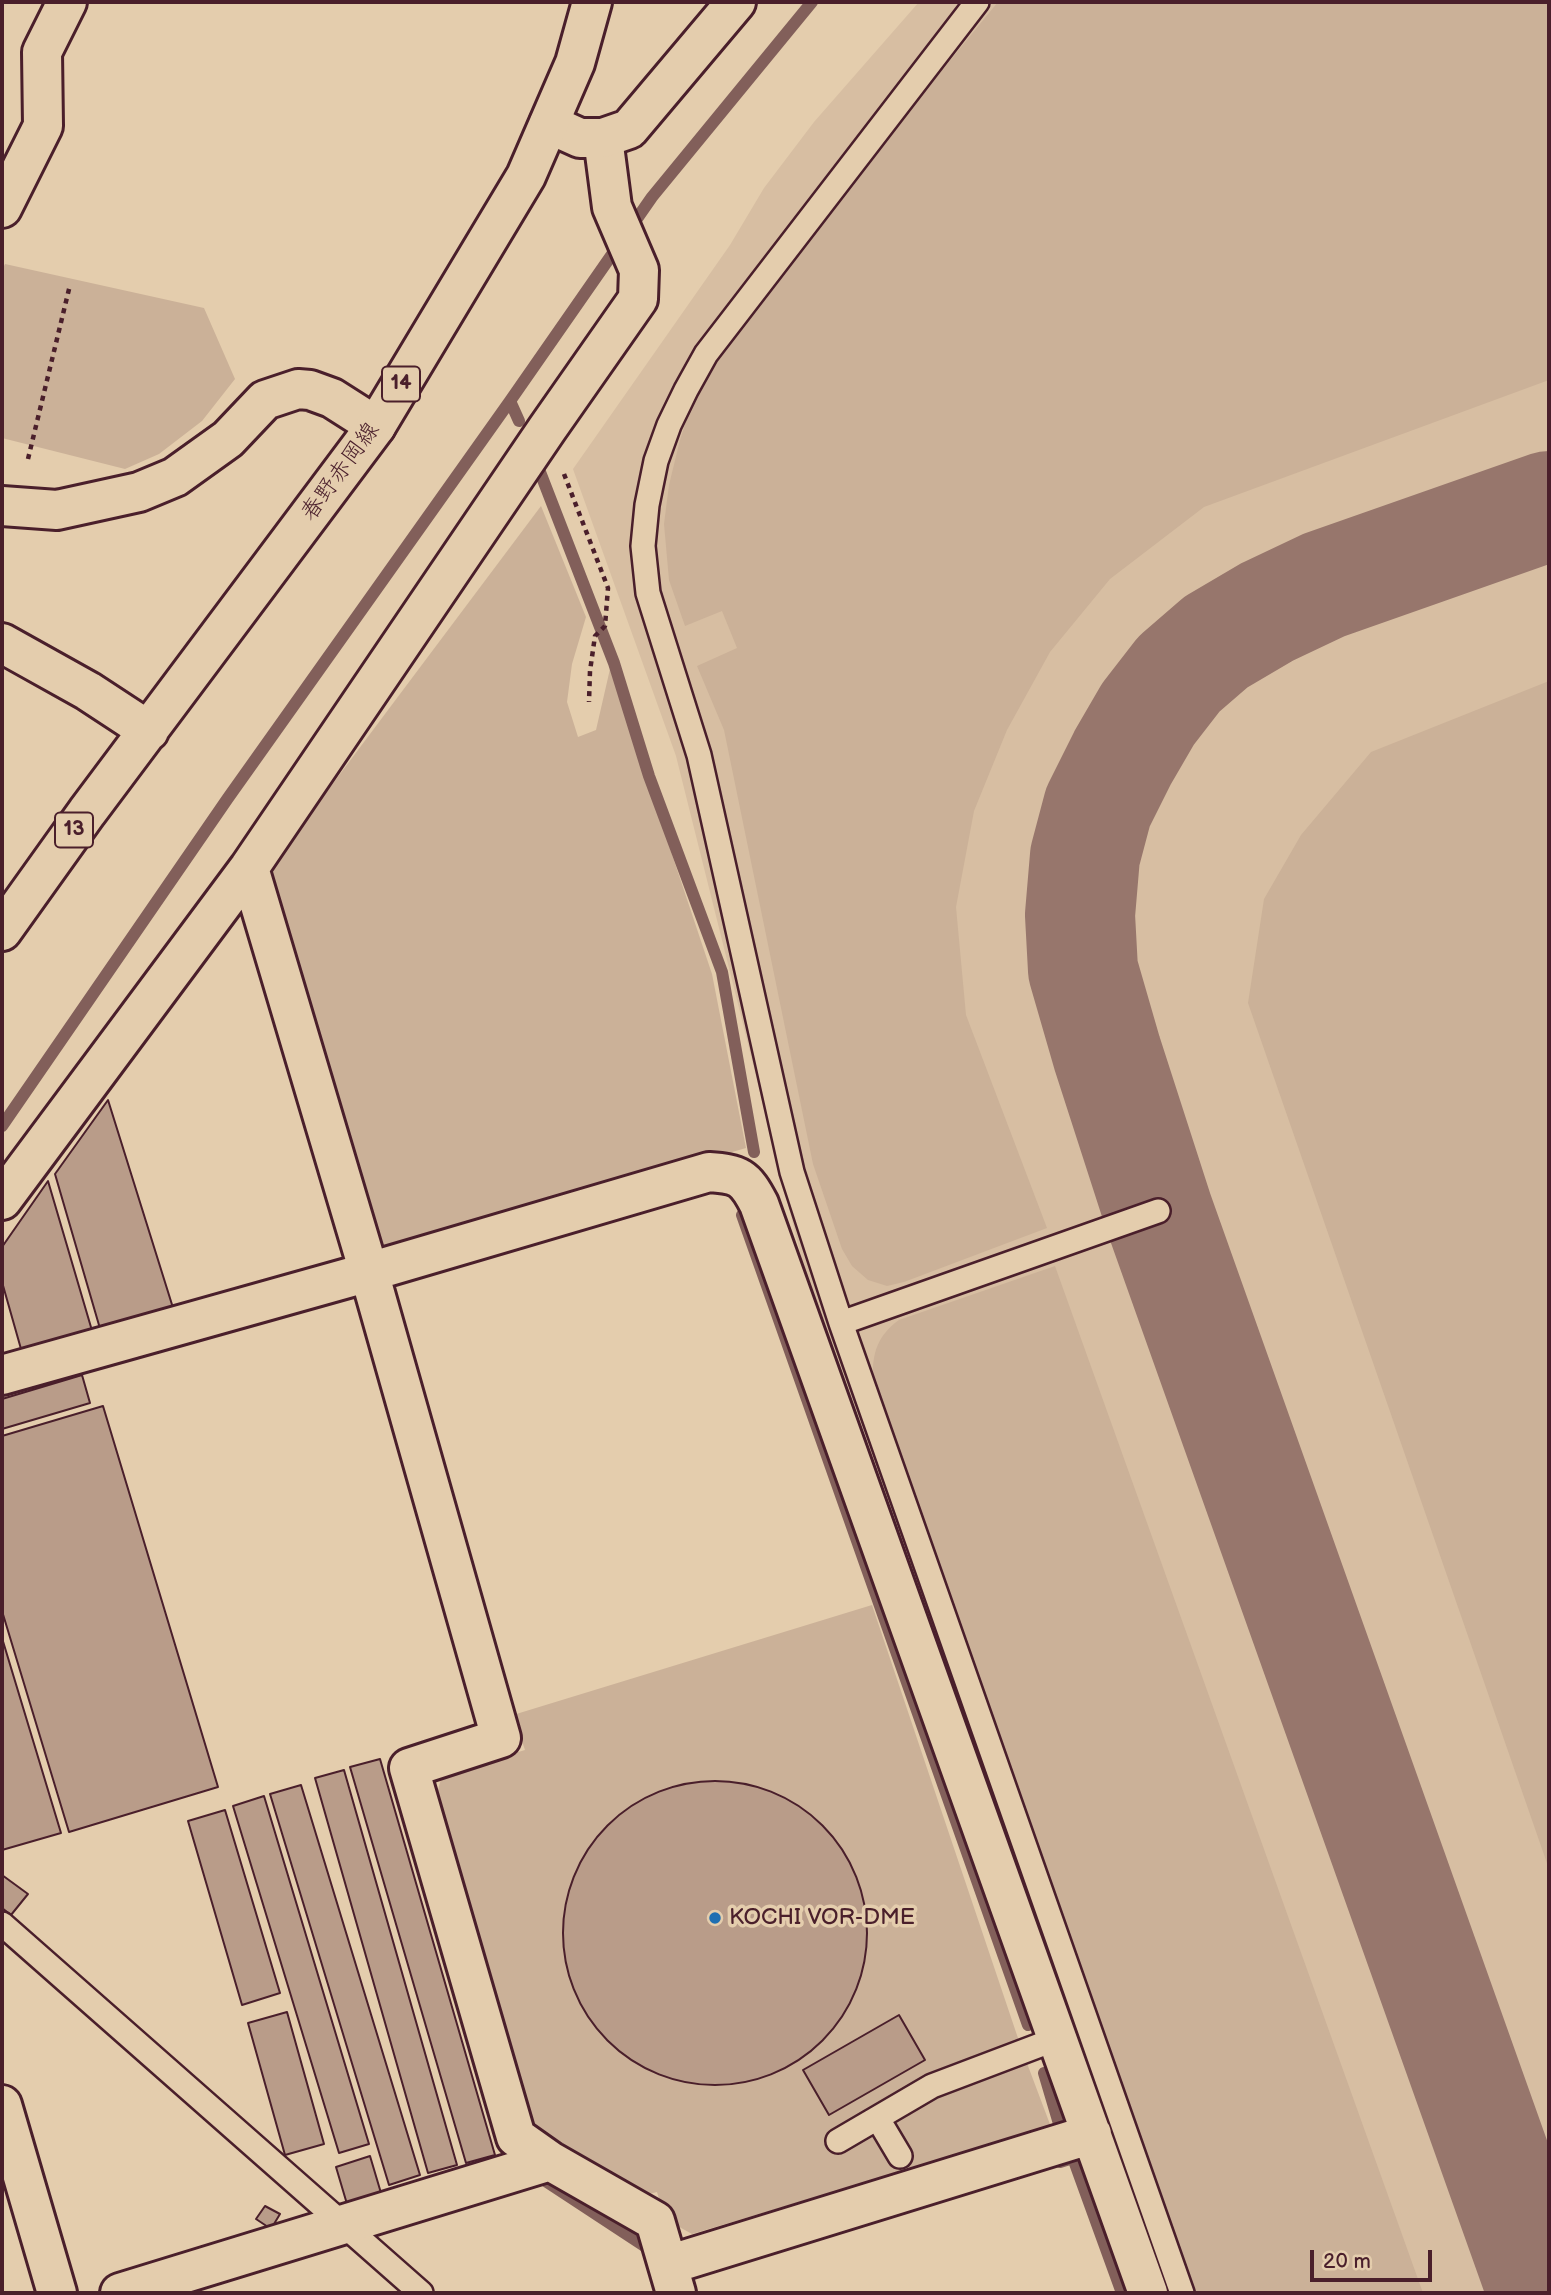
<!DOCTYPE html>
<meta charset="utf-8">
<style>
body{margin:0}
#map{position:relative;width:1551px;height:2295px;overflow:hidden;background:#e4cdad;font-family:"Balsamiq Sans",sans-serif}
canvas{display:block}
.frame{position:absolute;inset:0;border:4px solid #4a1f2b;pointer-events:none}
.scale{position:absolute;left:1310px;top:2250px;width:122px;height:32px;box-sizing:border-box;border:4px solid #4a1f2b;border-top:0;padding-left:9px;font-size:21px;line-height:24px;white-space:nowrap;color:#4a1f2b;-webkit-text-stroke:5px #e4cdad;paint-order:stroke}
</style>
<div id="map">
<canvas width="1551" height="2295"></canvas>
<div class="frame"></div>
<div class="scale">20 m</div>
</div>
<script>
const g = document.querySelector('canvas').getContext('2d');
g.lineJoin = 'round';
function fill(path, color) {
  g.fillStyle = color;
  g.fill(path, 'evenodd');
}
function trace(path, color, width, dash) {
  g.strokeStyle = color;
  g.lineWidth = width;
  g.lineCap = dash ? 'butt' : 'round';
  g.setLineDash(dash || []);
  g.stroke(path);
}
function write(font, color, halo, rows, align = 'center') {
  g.font = font + ' "Balsamiq Sans","Klee One",sans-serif';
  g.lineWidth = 7;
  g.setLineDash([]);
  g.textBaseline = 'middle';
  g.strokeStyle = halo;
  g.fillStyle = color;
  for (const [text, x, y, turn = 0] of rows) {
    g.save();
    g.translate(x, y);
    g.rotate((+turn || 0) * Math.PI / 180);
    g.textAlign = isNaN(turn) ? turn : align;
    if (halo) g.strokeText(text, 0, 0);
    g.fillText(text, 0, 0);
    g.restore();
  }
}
fill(new Path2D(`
 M 919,2 L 1549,2 L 1549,2293 L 1162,2293 L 817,1320 L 676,756 L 573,469 L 730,245 L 764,188 L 814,122 Z`), '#d7bea2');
fill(new Path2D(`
 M 998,2 L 1549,2 L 1549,380 L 1204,507 L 1110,579 L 1050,652 L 1007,730 L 974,811 L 956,907 L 966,1015 L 1047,1228 L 904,1282 L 887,1286 L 868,1280 L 852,1266 L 842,1249 L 813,1164 L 724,730 L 697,666 L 737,648 L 722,611 L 685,626 L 669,580 L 664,524 L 669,485 L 680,440 L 691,406 L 709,369 L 748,307 Z
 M 5,264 L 204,308 L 235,379 L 202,421 L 159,454 L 125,469 L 2,438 L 2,270 Z
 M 541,506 L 586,617 L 572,664 L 567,702 L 578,737 L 596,730 L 610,669 L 712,974 L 746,1148 L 377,1255 L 265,874 Z
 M 1549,681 L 1549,1869 L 1248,1003 L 1264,899 L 1301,835 L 1371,752 Z
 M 1055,1266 L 1423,2293 L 1196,2293 L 873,1378 C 872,1353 878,1335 899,1320 Z
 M 872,1605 L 1022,2050 L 1051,2127 L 692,2234 L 665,2219 L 657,2192 L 637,2197 L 527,2123 L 434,1805 L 442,1775 L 525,1750 L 513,1715 Z`), '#cbb198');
trace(new Path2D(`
 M 510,401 L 519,421
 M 540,472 L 614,663 L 649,776 L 722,972 L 754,1152
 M 2,1126 L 228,798 L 510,401 L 652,197 L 812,2
 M 742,1215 L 1028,2025
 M 1044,2073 L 1060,2127
 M 1060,2162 L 1073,2158 L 1122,2293
 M 544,2180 L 649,2249`), '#825f5a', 12);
trace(new Path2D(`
 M 1543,2293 L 1158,1211 L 1107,1053 L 1083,970 L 1080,915 L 1085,856 L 1098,807 L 1123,757 L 1148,714 L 1179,674 L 1216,642 L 1267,612 L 1324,585 L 1549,506`), '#97766c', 110);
const building = new Path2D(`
 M 108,1100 L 174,1311 L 101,1332 L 55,1174 Z
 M 48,1181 L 93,1334 L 23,1356 L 2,1282 L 2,1247 Z
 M 82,1375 L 90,1403 L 2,1429 L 2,1399 Z
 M 103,1406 L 218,1787 L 69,1832 L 2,1611 L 2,1436 Z
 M 2,1638 L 61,1833 L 2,1850 Z
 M 380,1759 L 495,2155 L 466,2163 L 350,1767 Z
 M 344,1770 L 457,2165 L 428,2173 L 315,1778 Z
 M563 1933a152 152 0 1 1 304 0a152 152 0 1 1-304 0Z
 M 301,1785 L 420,2175 L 389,2185 L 270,1794 Z
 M 264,1796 L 369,2144 L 339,2153 L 233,1806 Z
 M 225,1810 L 280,1993 L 242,2005 L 188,1821 Z
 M 2,1875 L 28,1894 L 11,1915 L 2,1908 Z
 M 287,2012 L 324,2144 L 285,2155 L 248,2023 Z
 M 899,2015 L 925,2060 L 829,2115 L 803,2070 Z
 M 370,2156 L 381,2193 L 347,2204 L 336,2167 Z
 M 265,2206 L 280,2214 L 271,2229 L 256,2219 Z`);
fill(building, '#b99c89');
trace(building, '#4a1f2b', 2);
const lane = new Path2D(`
 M 977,2 L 706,354 L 686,390 L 669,425 L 656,461 L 647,505 L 643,546 L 648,593 L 699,755 L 792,1172 L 841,1323 L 1182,2293
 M 841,1323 L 1158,1211
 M 2,1924 L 421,2293
 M 878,2119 L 900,2156
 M 838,2141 L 932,2086 L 1056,2039`);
const street = new Path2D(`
 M 2,208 L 43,126 L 42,52 L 67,2
 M 2,506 L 57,510 L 139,492 L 175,477 L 228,439 L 265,400 L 298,389 L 310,390 L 332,398 L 376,426
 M 249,868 L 369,1272 L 501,1738 L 409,1768 L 516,2137 L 550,2161 L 655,2221 L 676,2293
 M 2,1200 L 249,868 L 547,429 L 638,299 L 639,270 L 612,207 L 603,138
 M 2,1375 L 369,1272 L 709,1172 C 739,1174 745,1177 759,1204 L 1148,2293
 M 2,2105 L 57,2293
 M 668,2265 L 1092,2134
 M 120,2293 L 550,2161`);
const secondary = new Path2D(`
 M 549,124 L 580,138 L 603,138 L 629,129 L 736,2`);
const primary = new Path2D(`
 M 2,643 L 88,691 L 149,731
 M 2,931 L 87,812 L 376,426 L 526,176 L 575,63 L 592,2`);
trace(lane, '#4a1f2b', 28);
trace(street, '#4a1f2b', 44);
trace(secondary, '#4a1f2b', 44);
trace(primary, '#4a1f2b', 44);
trace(new Path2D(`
 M 28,459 L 70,285
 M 564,474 L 608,588 L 605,626 L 595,636 L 590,671 L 589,702`), '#4a1f2b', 4.5, [5, 5]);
trace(lane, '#e4cdad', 23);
trace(street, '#e4cdad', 38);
trace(secondary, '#e4cdad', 38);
trace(primary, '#e4cdad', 38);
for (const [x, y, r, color] of [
 [715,1918,7,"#1f6fb2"]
]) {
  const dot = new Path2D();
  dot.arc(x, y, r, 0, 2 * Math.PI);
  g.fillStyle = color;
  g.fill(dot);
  trace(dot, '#e4cdad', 2.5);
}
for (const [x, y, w] of [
 [401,384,38],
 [74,830,38]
]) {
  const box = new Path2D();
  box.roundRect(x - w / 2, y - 17.5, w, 35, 5);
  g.fillStyle = '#e4cdad';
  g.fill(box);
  trace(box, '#4a1f2b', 2);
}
write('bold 21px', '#4a1f2b', null, [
 ["14",401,384],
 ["13",74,830]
]);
write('23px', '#4a1f2b', '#e4cdad', [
 ["春野赤岡線",341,472,-54]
]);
write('23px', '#4a1f2b', '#e4cdad', [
 ["KOCHI VOR-DME",729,1918]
], 'left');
</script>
